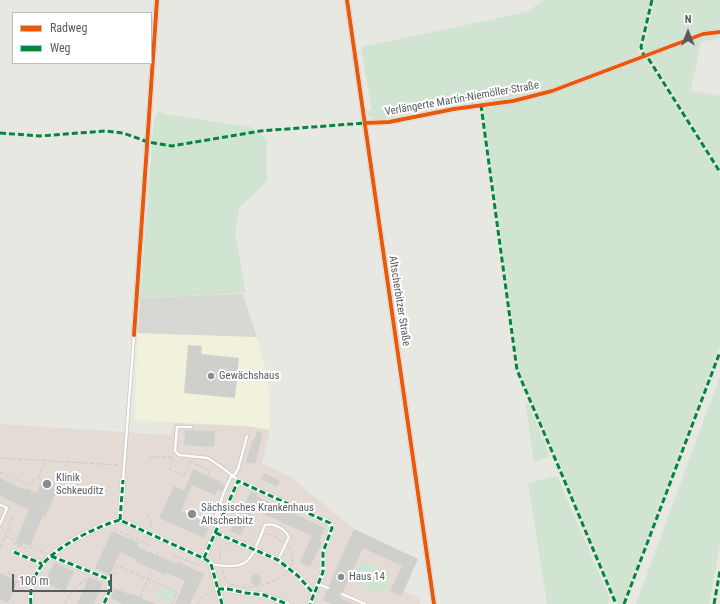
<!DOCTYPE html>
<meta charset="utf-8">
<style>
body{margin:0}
#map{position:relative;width:720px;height:604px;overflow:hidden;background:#e8e8e3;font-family:"Roboto Condensed",sans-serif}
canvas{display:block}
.legend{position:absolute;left:12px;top:12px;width:140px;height:52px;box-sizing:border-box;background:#fff;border:1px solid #bdbdbf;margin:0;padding:5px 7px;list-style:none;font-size:12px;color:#595b60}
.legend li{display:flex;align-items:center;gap:8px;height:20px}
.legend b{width:20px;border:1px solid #bdbdbf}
.north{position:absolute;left:668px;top:12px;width:40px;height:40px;-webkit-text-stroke:3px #fff;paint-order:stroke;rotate:0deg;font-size:11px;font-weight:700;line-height:16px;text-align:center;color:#595b60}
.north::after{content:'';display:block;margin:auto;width:14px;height:18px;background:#595b60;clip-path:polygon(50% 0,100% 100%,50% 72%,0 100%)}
.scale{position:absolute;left:12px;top:574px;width:100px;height:18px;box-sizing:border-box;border:2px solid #595b60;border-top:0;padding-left:5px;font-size:12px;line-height:14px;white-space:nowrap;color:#595b60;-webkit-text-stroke:3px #fff;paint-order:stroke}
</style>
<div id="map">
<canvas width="720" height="604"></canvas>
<ul class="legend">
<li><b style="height:5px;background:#e8590c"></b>Radweg</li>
<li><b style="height:5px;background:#00873e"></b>Weg</li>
</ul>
<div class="north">N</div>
<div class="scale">100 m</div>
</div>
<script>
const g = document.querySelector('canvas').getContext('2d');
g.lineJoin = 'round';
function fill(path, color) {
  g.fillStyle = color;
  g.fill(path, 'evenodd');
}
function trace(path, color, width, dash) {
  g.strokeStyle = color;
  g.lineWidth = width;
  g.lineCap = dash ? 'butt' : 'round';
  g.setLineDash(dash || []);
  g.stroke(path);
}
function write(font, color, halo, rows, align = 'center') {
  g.font = font + ' "Roboto Condensed",sans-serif';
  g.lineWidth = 4;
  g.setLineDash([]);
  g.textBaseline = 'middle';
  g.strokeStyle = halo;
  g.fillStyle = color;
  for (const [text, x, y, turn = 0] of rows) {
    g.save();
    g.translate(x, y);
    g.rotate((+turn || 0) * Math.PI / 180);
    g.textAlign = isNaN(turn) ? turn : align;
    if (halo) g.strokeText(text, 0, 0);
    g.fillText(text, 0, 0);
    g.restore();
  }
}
fill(new Path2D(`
 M 138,333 L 257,337 L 265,368 L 270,402 L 270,430 L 246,426 L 134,420 Z`), '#f2f1db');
fill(new Path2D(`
 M 243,294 L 257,337 L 138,333 L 140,298 Z`), '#d7d7d3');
fill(new Path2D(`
 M 173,423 L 246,426 L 270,430 L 262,463 L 292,478 L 354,529 L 418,559 L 404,591 L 419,598 L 420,604 L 0,604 L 0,424 L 171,435 Z`), '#e5dbd5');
fill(new Path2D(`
 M 544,0 L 651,0 L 638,51 L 640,55 L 554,87 L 505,99 L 481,100 L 381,119 C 373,119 369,118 365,110 L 372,111 L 361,47 L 527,12 Z
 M 655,0 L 720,0 L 720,29 L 700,32 L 644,53 L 644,45 Z
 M 720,35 L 720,38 L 701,42 L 691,91 L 720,96 L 720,168 L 652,60 L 651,56 L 701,38 Z
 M 644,58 L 646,59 L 720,175 L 720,346 L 622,604 L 618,604 L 562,469 L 519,370 L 483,107 L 513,103 Z
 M 159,111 L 164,114 L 251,127 L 267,140 L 267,181 L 239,208 L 235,233 L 246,293 L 140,298 L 154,119 Z
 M 720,376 L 720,545 L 709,604 L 636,604 Z
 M 525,401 L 529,405 L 550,456 L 534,462 Z
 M 557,476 L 610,599 L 608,604 L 547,604 L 528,483 Z
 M 361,561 L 392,575 L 383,595 L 352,581 Z
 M 160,586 L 175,592 L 170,604 L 155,597 Z`), '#d1e4d2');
fill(new Path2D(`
 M 188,345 L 202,346 L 201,354 L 239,358 L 235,398 L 184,393 Z
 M 185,430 L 215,431 L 214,447 L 184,445 Z
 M 257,431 L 263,433 L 255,464 L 246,462 L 252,440 L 254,440 Z
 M 193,469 L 221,482 L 220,484 L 224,485 L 222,491 L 218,489 L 215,495 L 192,485 L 181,511 L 206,523 L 204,528 L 208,529 L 204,538 L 159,518 L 174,486 L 184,490 Z
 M 264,473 L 280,481 L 277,487 L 261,479 Z
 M 0,478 L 25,490 L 26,488 L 37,493 L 43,480 L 59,487 L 45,517 L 43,516 L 30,546 L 23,543 L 22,546 L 15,543 L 29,510 L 0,496 Z
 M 251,492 L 257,494 L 256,496 L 325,528 L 319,541 L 322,542 L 310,567 L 300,562 L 312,536 L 253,509 L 241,536 L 230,531 L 242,505 L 244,506 Z
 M 354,529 L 418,559 L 401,596 L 390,591 L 402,566 L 363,548 L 343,592 L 339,593 L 341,597 L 340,598 L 353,604 L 332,604 L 323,600 L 327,590 L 330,589 L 329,585 Z
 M 112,531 L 139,543 L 138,547 L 177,564 L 178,562 L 204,574 L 190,604 L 175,604 L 185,581 L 167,573 L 166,575 L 136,562 L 137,560 L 120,552 L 110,575 L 95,568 Z
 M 54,562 L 74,571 L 65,592 L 45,583 Z
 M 0,573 L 18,581 L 8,603 L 0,599 Z
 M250.5 580a5.5 5.5 0 1 1 11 0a5.5 5.5 0 1 1-11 0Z
 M 89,577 L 103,583 L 94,604 L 77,604 Z
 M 114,588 L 129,594 L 130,593 L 156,604 L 123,604 L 111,598 Z`), '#cfcfcc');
const lane = new Path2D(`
 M 191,427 L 177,427 L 175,451 L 179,455 L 208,458 L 224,469 L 238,480
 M 233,477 L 238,469 L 247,436
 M 123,480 L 134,335
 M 0,505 L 7,508 L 0,524
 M 186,511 L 212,523 L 218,511
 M 219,520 C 217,504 225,490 232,475
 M 211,564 C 252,572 251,558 265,525 C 274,523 284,528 289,537 L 278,560
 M 318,584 L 328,588
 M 342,594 L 365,604`);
const street = new Path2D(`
 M 347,0 L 434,604
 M 365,123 L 389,122 L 454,109 L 513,101 L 552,91 L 703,34 L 720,32
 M 134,335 L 157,0
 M 120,520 L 123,480
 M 216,533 L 278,560 L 298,576 L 314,594
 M 14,552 L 42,564
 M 51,556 L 108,579 C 113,587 107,596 104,604
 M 204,558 L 238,481 L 330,523 L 332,528 L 323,552 L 323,572 L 310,604
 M 218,589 L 228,589 L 246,593 L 264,595 L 287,604
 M 31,604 C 29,591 34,574 43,564 C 56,547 99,525 120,520 L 207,560 L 211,564 L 222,604`);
trace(lane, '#c6c6c5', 4);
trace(street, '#c6c6c5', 6);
trace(new Path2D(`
 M 150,457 L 172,457
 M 172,457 L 173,462 L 169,469 L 184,476 L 190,462
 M 0,458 L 119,465
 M 190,461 L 210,471 L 208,476
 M 0,472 L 30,485 L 33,480 L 38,478
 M 42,481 L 38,478 L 46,461
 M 232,510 L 238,513
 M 146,514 L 150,519 L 152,528
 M 114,529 L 150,545
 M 262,533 C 270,533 275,536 281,541 C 317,566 262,594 238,586 C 235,585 232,585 229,583 C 223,577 216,552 222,546 C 228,541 238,543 246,541 C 251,539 256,534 262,533 Z
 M 5,536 L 14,540 L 13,543 L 24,548 L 32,547 L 44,553
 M 0,547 L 13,519 L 8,517
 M 157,555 L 159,551
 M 174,555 L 197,565 L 200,564
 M 8,573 L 27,581
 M 113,575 L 118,566 L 177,592 L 172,604
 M 140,597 L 152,569
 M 65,604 L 73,589 L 86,580 L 87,578
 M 197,604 L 203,597 L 213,591`), '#c6cac9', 1, [4, 2]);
trace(lane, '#fcfcfb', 2.5);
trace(street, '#fcfcfb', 5);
trace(new Path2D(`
 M 652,0 L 641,47 L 644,56 L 648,58 L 720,172
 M 481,105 L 517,370 L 560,470 L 616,604
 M 0,133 L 40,136 L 105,131 L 123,133 L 148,142 L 172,146 L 260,131 L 365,123
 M 120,520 L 123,480
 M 216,533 L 278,560 L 298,576 L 314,594
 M 14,552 L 42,564
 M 51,556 L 108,579 C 113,587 107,596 104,604
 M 204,558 L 238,481 L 330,523 L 332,528 L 323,552 L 323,572 L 310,604
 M 218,589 L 228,589 L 246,593 L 264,595 L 287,604
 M 31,604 C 29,591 34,574 43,564 C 56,547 99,525 120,520 L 207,560 L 211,564 L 222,604
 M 624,604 L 720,352
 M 714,604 L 720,571`), '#00873e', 3, [6, 3]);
trace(new Path2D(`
 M 347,0 L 434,604
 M 365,123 L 389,122 L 454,109 L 513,101 L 552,91 L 703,34 L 720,32
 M 134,335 L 157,0`), '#e8590c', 4);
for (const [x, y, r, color] of [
 [211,376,4,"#8b8c8e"],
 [47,484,5,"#8b8c8e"],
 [192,514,5,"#8b8c8e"],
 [341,577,4,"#8b8c8e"]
]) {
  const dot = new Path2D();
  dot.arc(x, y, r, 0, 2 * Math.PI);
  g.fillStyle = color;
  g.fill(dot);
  trace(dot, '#fff', 1.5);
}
write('11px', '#595b60', '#fff', [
 ["Verlängerte Martin-Niemöller-Straße",462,99,-10],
 ["Altscherbitzer Straße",399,301,81]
]);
write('11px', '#595b60', '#fff', [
 ["Gewächshaus",219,376],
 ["Klinik",56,478],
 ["Schkeuditz",56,491],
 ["Sächsisches Krankenhaus",201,508],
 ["Altscherbitz",201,521],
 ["Haus 14",349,577]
], 'left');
</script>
